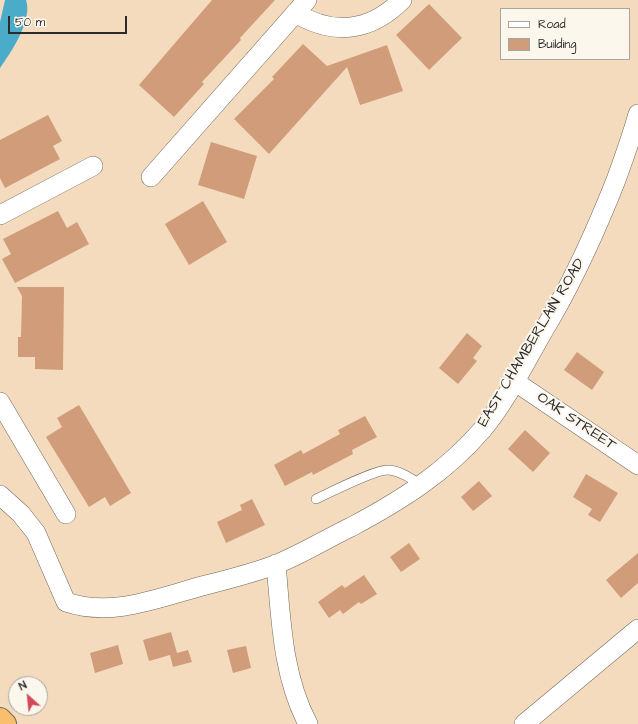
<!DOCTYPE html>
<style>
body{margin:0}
#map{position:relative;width:638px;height:724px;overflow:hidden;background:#f4dbbe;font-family:"Architects Daughter",sans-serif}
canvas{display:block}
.legend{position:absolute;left:500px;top:8px;width:130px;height:52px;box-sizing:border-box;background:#fbf7ec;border:1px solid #a8a59f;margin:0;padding:5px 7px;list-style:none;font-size:12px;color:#2b2b2b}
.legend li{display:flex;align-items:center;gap:8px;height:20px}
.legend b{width:20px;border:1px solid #a8a59f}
.north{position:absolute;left:8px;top:676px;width:40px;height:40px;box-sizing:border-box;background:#fbf7ec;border:1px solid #a8a59f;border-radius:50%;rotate:333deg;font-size:11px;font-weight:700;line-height:16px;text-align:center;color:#2b2b2b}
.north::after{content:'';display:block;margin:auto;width:14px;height:18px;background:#d1495b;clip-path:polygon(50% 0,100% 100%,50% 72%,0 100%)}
.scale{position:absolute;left:8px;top:16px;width:119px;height:18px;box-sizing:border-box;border:2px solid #2b2b2b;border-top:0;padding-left:5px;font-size:12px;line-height:14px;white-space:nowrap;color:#2b2b2b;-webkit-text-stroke:3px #fbf7ec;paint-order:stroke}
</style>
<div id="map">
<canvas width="638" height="724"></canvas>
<ul class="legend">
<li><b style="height:5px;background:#fff"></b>Road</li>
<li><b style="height:11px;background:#d19c7a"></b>Building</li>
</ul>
<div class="north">N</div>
<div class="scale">50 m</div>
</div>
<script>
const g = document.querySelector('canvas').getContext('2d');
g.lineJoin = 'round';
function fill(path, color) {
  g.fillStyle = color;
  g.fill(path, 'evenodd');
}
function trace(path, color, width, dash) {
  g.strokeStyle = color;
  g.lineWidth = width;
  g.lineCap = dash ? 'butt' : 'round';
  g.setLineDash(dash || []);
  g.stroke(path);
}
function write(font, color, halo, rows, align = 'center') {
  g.font = font + ' "Architects Daughter",sans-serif';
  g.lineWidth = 4;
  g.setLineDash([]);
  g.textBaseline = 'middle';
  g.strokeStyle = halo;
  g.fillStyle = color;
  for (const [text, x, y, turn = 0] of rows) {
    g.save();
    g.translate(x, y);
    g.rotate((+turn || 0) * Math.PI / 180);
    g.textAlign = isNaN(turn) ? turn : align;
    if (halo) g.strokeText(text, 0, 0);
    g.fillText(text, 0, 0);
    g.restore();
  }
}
fill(new Path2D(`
 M 5,0 L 26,0 C 33,20 11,52 0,68 L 0,22 Z`), '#4bacca');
fill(new Path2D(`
 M 212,0 L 275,0 L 240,38 L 241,40 L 202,82 L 204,84 L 174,117 L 139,85 Z
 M 429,4 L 462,38 L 429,70 L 396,35 Z
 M 303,44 L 327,66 L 387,45 L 403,91 L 360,105 L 347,67 L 269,154 L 234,119 L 274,79 L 272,77 Z
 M 48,115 L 62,141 L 53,146 L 60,159 L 5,188 L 0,178 L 0,140 Z
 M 211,142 L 257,156 L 244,199 L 198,185 Z
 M 203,201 L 227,242 L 189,265 L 165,224 Z
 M 58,211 L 67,228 L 77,222 L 89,244 L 15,283 L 2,259 L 11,254 L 3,239 Z
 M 17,287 L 64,287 L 63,370 L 35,369 L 35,357 L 18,357 L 18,337 L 21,337 L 22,296 Z
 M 467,333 L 482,346 L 473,358 L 477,361 L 458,384 L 439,368 Z
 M 577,352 L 604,372 L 592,390 L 564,370 Z
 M 79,405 L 131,493 L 110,506 L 105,497 L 89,507 L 46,437 L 62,427 L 57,418 Z
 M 365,416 L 377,437 L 352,450 L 353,454 L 313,475 L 312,472 L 285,486 L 274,465 L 301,450 L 303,454 L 340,434 L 338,430 Z
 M 525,430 L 550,453 L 533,472 L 508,449 Z
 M 586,474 L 618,493 L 600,522 L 588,515 L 592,509 L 573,497 Z
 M 479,481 L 492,496 L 473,511 L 461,497 Z
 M 252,499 L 265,525 L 226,543 L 217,522 L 242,510 L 240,505 Z
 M 409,543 L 420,559 L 401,572 L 390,557 Z
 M 638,553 L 638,583 L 621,598 L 606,580 Z
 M 364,575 L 377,594 L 361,604 L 359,602 L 343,614 L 340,610 L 329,618 L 318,602 L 342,585 L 345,588 Z
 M 171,632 L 177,653 L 188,650 L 192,662 L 173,667 L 170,655 L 149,661 L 143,640 Z
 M 118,645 L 123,664 L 95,673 L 90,653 Z
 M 246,646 L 251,668 L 233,673 L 227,650 Z`), '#d19c7a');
const lane = new Path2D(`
 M 316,499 C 329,493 376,469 388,470 C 400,470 413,480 422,485`);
const street = new Path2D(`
 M 295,13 C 334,36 370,32 402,0
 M 151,177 L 307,0
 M 0,215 L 93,166
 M 514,381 L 638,465
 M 0,402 L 66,514
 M 0,495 L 21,514 L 36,533 L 66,602 C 113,618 160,597 206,585 C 230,579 254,573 277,564 C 302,554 326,539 351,527 C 400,501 445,473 482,430 C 509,398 529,354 551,318 C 577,273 597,228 616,180 C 624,158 632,136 638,114
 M 276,564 C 281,618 282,675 308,724
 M 524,724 L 638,629`);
const highway = new Path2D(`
 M 0,719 L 5,724`);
trace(lane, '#71695e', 10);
trace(street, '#71695e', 20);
trace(highway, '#71695e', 24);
trace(lane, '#fff', 9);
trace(street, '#fff', 19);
trace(highway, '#f9bf6d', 22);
write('15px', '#2b2b2b', '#fbf7ec', [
 ["EAST CHAMBERLAIN ROAD",532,343,-59],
 ["OAK STREET",576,422,34]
]);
</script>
